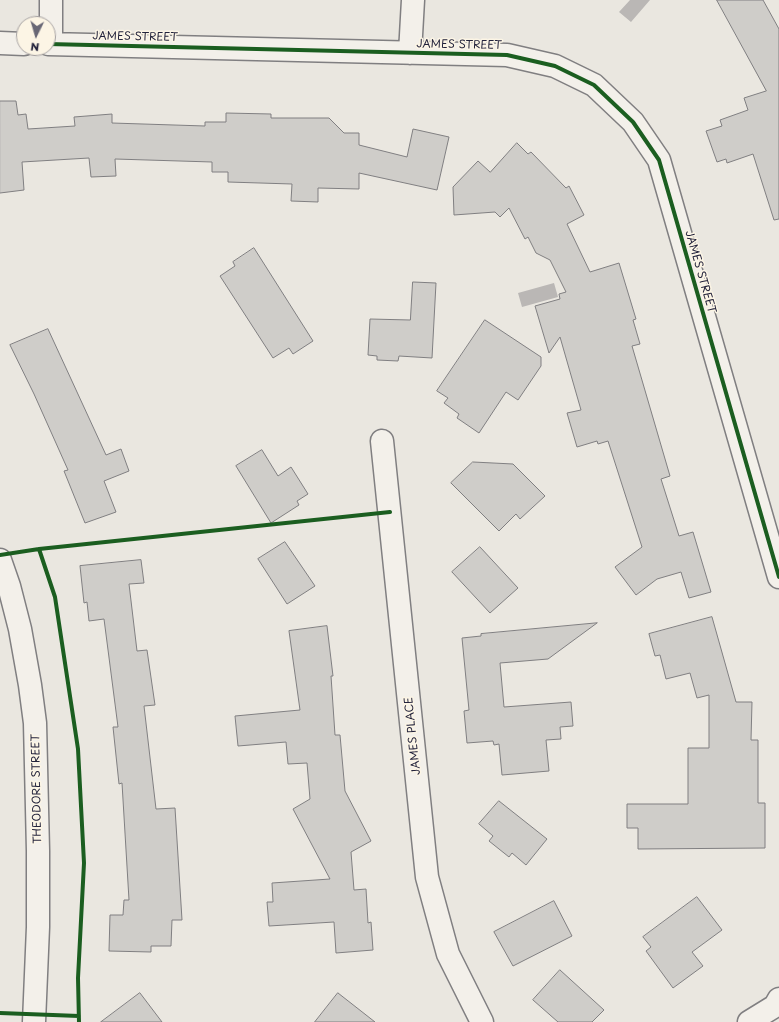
<!DOCTYPE html>
<style>
body{margin:0}
#map{position:relative;width:779px;height:1022px;overflow:hidden;background:#eae7e0;font-family:"Playpen Sans",sans-serif}
canvas{display:block}
.north{position:absolute;left:16px;top:16px;width:40px;height:40px;box-sizing:border-box;background:#fcf5e5;border:1px solid #a5a1a1;border-radius:50%;rotate:185deg;font-size:11px;font-weight:700;line-height:16px;text-align:center;color:#22223b}
.north::after{content:'';display:block;margin:auto;width:14px;height:18px;background:#686775;clip-path:polygon(50% 0,100% 100%,50% 72%,0 100%)}
</style>
<div id="map">
<canvas width="779" height="1022"></canvas>
<div class="north">N</div>
</div>
<script>
const g = document.querySelector('canvas').getContext('2d');
g.lineJoin = 'round';
function fill(path, color) {
  g.fillStyle = color;
  g.fill(path, 'evenodd');
}
function trace(path, color, width, dash) {
  g.strokeStyle = color;
  g.lineWidth = width;
  g.lineCap = dash ? 'butt' : 'round';
  g.setLineDash(dash || []);
  g.stroke(path);
}
function write(font, color, halo, rows, align = 'center') {
  g.font = font + ' "Playpen Sans",sans-serif';
  g.lineWidth = 3;
  g.setLineDash([]);
  g.textBaseline = 'middle';
  g.strokeStyle = halo;
  g.fillStyle = color;
  for (const [text, x, y, turn = 0] of rows) {
    g.save();
    g.translate(x, y);
    g.rotate((+turn || 0) * Math.PI / 180);
    g.textAlign = isNaN(turn) ? turn : align;
    if (halo) g.strokeText(text, 0, 0);
    g.fillText(text, 0, 0);
    g.restore();
  }
}
fill(new Path2D(`
 M 630,0 L 650,0 L 631,22 L 619,12 Z
 M 554,283 L 558,297 L 522,307 L 518,293 Z`), '#bab7b5');
const building = new Path2D(`
 M 717,0 L 763,0 L 779,29 L 779,219 L 774,220 L 753,154 L 727,163 L 726,159 L 717,162 L 706,131 L 722,126 L 720,120 L 748,110 L 744,98 L 766,91 Z
 M 0,101 L 16,101 L 18,115 L 26,114 L 28,129 L 75,126 L 74,117 L 112,114 L 112,123 L 205,126 L 205,122 L 226,122 L 226,113 L 271,114 L 271,118 L 329,118 L 344,133 L 359,133 L 359,145 L 407,157 L 413,129 L 449,137 L 437,190 L 359,173 L 359,189 L 318,188 L 318,202 L 291,201 L 292,184 L 228,182 L 228,172 L 212,172 L 212,162 L 115,159 L 116,176 L 91,177 L 89,158 L 22,162 L 24,190 L 0,193 Z
 M 517,143 L 528,154 L 531,152 L 566,188 L 569,186 L 584,215 L 567,224 L 590,272 L 619,263 L 636,319 L 633,320 L 640,344 L 632,346 L 670,476 L 661,479 L 679,536 L 693,532 L 711,592 L 689,598 L 681,572 L 657,579 L 636,595 L 615,567 L 642,547 L 608,441 L 598,444 L 597,441 L 577,447 L 567,413 L 581,410 L 560,337 L 549,353 L 535,306 L 560,299 L 559,294 L 566,292 L 550,260 L 536,253 L 528,237 L 525,239 L 509,208 L 500,217 L 495,212 L 454,215 L 453,187 L 478,161 L 490,172 Z
 M 254,248 L 313,341 L 293,354 L 289,348 L 273,358 L 220,276 L 235,266 L 233,262 Z
 M 413,282 L 436,283 L 432,358 L 399,356 L 398,361 L 377,360 L 377,356 L 368,355 L 370,319 L 410,320 Z
 M 485,320 L 541,357 L 541,366 L 518,400 L 506,392 L 479,433 L 457,418 L 459,414 L 444,403 L 448,398 L 437,391 Z
 M 48,329 L 106,455 L 121,449 L 129,471 L 104,481 L 116,512 L 85,523 L 64,471 L 68,470 L 34,394 L 10,345 Z
 M 262,450 L 278,476 L 291,467 L 308,494 L 297,501 L 299,505 L 271,523 L 236,466 Z
 M 473,462 L 513,464 L 545,496 L 520,519 L 516,514 L 499,531 L 451,483 Z
 M 285,542 L 315,586 L 287,604 L 258,559 Z
 M 480,547 L 518,588 L 490,613 L 452,572 Z
 M 141,560 L 144,583 L 129,584 L 137,651 L 147,650 L 155,705 L 144,706 L 156,809 L 175,808 L 182,920 L 172,920 L 171,946 L 151,946 L 151,952 L 109,951 L 110,915 L 123,915 L 124,900 L 129,900 L 122,783 L 119,784 L 113,727 L 118,727 L 104,619 L 89,621 L 87,602 L 84,603 L 80,566 Z
 M 712,617 L 736,702 L 752,702 L 751,740 L 758,740 L 758,803 L 765,803 L 765,848 L 638,849 L 638,828 L 627,828 L 627,804 L 688,804 L 688,748 L 709,748 L 709,695 L 697,698 L 690,673 L 666,679 L 660,655 L 655,656 L 649,634 Z
 M 597,623 L 548,659 L 500,663 L 504,707 L 571,702 L 573,726 L 560,727 L 561,739 L 546,740 L 549,771 L 502,775 L 499,744 L 494,745 L 493,741 L 467,743 L 464,711 L 469,710 L 462,638 L 481,636 L 481,634 Z
 M 327,626 L 333,676 L 331,676 L 335,735 L 340,735 L 345,791 L 371,841 L 351,852 L 354,890 L 366,889 L 368,923 L 371,922 L 373,950 L 336,953 L 334,922 L 269,926 L 267,902 L 273,902 L 272,883 L 330,879 L 293,809 L 310,799 L 307,763 L 288,764 L 286,742 L 238,746 L 235,716 L 300,710 L 289,631 Z
 M 499,801 L 547,839 L 526,865 L 512,853 L 509,857 L 489,841 L 493,836 L 479,824 Z
 M 697,897 L 722,930 L 692,952 L 703,966 L 673,988 L 646,951 L 651,947 L 643,937 Z
 M 554,901 L 572,936 L 513,966 L 494,932 Z
 M 560,970 L 604,1010 L 592,1022 L 558,1022 L 533,1000 Z
 M 140,993 L 162,1022 L 101,1022 Z
 M 338,993 L 375,1022 L 315,1022 Z`);
fill(building, '#cfcdc9');
trace(building, '#807f81', 1);
const street = new Path2D(`
 M 51,0 L 51,44
 M 0,43 L 24,44
 M 48,44 L 507,55 L 555,66 L 594,85 L 633,122 L 659,160 L 779,577
 M 410,53 L 413,0
 M 382,441 L 427,877 L 448,954 L 482,1022
 M 749,1022 L 775,1006 L 779,999`);
const secondary = new Path2D(`
 M 0,560 L 9,586 L 20,629 L 30,685 L 35,723 L 38,851 L 38,927 L 34,1022`);
trace(street, '#807f81', 25);
trace(secondary, '#807f81', 25);
trace(street, '#f3f0ea', 22);
trace(secondary, '#f3f0ea', 22);
trace(new Path2D(`
 M 48,44 L 507,55 L 555,66 L 594,85 L 633,122 L 659,160 L 779,577
 M 39,549 L 55,597 L 78,749 L 84,863 L 78,978 L 79,1022
 M 0,555 L 39,549 L 390,512
 M 0,1013 L 79,1016`), '#1b5e20', 4);
write('11px', '#22223b', '#fcf5e5', [
 ["JAMES STREET",135,37,1],
 ["JAMES STREET",459,45,1],
 ["JAMES STREET",700,272,74],
 ["JAMES PLACE",413,736,-96],
 ["THEODORE STREET",37,789,-91]
]);
</script>
